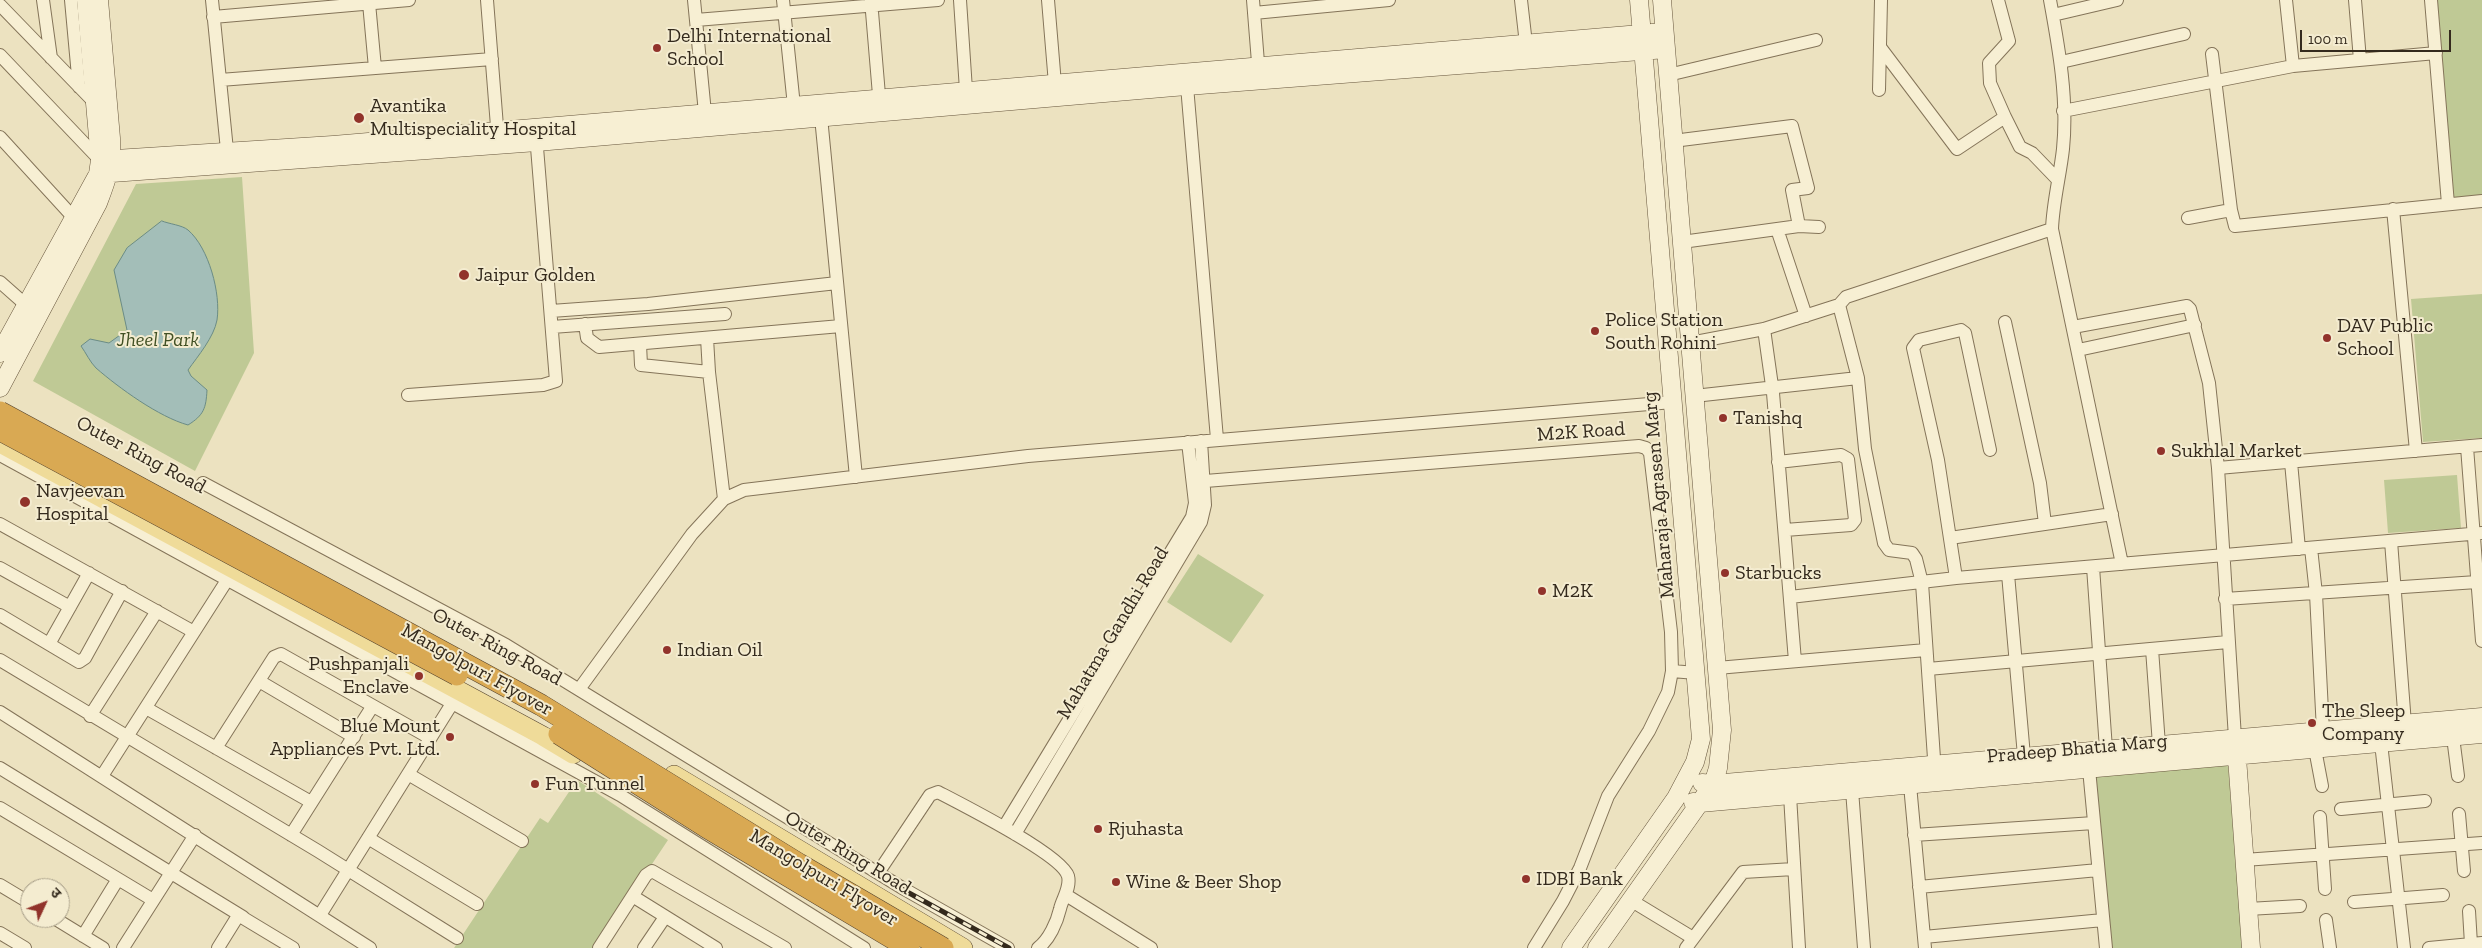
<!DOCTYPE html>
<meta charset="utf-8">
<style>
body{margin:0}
#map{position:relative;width:2482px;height:948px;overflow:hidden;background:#ece2c0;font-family:"Zilla Slab","Noto Sans Devanagari",serif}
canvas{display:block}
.north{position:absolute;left:20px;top:878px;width:50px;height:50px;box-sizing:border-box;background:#f4ecd0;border:1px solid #a79e88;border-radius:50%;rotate:47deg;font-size:14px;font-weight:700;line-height:20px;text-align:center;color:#342a1d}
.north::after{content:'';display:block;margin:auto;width:18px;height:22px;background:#91332b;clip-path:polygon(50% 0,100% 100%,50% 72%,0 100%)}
.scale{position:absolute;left:2300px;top:30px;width:151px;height:22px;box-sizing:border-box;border:2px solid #342a1d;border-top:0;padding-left:6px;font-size:15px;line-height:18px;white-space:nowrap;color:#342a1d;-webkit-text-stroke:4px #f4ecd0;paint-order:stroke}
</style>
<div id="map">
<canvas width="2482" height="948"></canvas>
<div class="north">उ</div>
<div class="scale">100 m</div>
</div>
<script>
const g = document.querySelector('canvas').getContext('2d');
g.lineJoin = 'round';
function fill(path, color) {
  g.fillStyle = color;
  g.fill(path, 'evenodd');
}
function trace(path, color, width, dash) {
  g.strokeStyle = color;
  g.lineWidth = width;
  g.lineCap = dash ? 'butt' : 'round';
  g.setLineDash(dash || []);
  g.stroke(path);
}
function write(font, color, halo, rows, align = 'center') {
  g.font = font + ' "Zilla Slab",serif';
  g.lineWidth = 4;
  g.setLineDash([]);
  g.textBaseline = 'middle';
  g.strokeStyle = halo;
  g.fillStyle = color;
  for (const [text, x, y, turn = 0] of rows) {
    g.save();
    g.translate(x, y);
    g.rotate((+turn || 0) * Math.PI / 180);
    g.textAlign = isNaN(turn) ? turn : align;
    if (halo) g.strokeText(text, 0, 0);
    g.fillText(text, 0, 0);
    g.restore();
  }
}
fill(new Path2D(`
 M 2437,0 L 2482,0 L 2482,196 L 2454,199 Z
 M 242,177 L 254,353 L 195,471 L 33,381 L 136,184 Z
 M 2482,294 L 2482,438 L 2423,442 L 2411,299 Z
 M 2457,475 L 2461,528 L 2388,533 L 2384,480 Z
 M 1198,554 L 1264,595 L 1231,643 L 1167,602 Z
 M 2228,764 L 2243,948 L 2112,948 L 2095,769 Z
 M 577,780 L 668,840 L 596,948 L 454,948 L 540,818 L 548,823 Z`), '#bfc995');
const water = new Path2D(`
 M 162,221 C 169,224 182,225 188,230 C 209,248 221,294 217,320 C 214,337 198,356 188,370 L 191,376 L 207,390 C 206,408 204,415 188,425 C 159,417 119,388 96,368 C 90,362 86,353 81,346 L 90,339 L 109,343 L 127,330 L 114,270 L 127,248 Z`);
fill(water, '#a3beb8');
trace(water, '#6b8c86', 1);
const street = new Path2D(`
 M 43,0 L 51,58
 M 71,0 L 79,87
 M 212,0 L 228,160
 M 487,0 L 498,139
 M 694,0 L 705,113
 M 783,0 L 794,106
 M 871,0 L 880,107
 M 960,0 L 966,90
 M 1048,0 L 1055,84
 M 1253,0 L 1259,75
 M 1521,0 L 1526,44
 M 1998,0 L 2009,41 L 1989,63 L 1990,83 L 2005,117
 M 2050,0 C 2059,49 2068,99 2063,149 C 2060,176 2053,202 2052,229 L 2122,564
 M 2286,0 L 2293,66
 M 2355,0 L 2360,60
 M 2431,0 L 2448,204
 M 369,3 L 375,68
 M 0,5 L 95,103
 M 1254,13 L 1389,0
 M 2053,15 L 2117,0
 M 213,17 L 409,0
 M 696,20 L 938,0
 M 1880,47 L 1957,149 L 2005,117 L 2020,147 L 2032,153 L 2058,180
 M 2212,54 L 2231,210 L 2235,226 L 2482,201
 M 0,55 L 100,160
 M 2061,62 L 2184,34
 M 1668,75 L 1816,40
 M 220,80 L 492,59
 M 1187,86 L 1217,439
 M 1879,90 L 1881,0
 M 2063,111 L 2293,66 L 2436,53
 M 821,117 L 856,477
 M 0,137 L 74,218
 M 1673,141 L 1792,126 L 1808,188 L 1792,190 L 1799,226
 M 2393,209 L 2416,451
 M 2188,218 L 2231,210
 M 1777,229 L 1806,316
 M 1682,242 L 1799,226 L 1819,227
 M 0,282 L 26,305
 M 1839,305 L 1858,378 L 1865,449 L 1884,543 L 1889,550 L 1912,553 L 1916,559 L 1922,583 L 1935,773
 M 551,311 L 648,304 L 837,283
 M 2005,322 L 2040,483 L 2045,524
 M 585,324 L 587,338 L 599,347 L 841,326
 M 552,327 L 725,314
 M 2073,327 L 2187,306 L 2190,309 L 2209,383 L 2218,468 L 2235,738
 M 1764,329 L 1773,393 L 1795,661
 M 707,338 L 709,372
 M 1690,343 L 1764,329 L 1839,305 L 1846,297 L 2052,229
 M 640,344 L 641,365 L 709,372 L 724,499
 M 2078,350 L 2195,325
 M 408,395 L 543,385 L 556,381 L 536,135
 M 1694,396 L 1858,378
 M 2467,447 L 2482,641
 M 0,455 L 620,795 L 864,948
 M 1778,462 L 1841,455 L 1848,459 L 1855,520 L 1851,525 L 1785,530
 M 2291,462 L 2299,549
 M 2218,468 L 2482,445
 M 1193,482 L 1639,446 L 1646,448 L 1650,453 L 1671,632 L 1672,671 L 1668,692 L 1649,731 L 1608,796 L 1580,868 L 1563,901 L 1534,948
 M 203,483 L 506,645 L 904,889 L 1008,948
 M 0,524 L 194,632
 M 1950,538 L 2112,514
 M 2391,541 L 2405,724
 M 2311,548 L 2316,594 L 2323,731
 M 2093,567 L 2106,749
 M 0,568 L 70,607
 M 2008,574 L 2024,756
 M 1956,578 L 1938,460 L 1913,348 L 1919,340 L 1961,330 L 1965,333 L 1990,450
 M 1790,597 L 1956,578 L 2482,533
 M 2225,599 L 2477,582
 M 0,615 L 79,662 L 85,658 L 122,591
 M 49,644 L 89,573
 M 2152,649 L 2159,745
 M 0,660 L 318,851 L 457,938
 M 1717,668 L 1926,650
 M 1928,669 L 2228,642
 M 1672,671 L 1696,673
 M 259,681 L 354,737
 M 580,688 L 692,534 L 724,499 L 744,490 L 1028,456 L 1673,402
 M 146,708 L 311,802
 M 0,712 L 370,948
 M 90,716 L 157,611
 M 2453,737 L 2458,776
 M 2381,743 L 2404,948
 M 216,748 L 274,657 L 281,654 L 430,738
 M 2315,749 L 2322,786
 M 0,768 L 243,917
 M 2089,769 L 2106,948
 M 408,774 L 522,841
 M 102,776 L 231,574
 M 1910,785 L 1925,948
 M 1852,790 L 1864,948
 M 1790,795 L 1799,948
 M 0,808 L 153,900
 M 2341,809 L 2425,801
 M 2459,814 L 2464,871
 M 2320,817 L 2325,889
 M 1004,827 L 1192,517 L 1195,503 L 1188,442
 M 1015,834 L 1201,522 L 1205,505 L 1201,441
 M 291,835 L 372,707
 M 1914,835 L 2094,823
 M 368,838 L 477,904
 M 2244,860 L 2482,843
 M 878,873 L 930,795 L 938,792 C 961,804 1062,855 1068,876 C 1071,888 1062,899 1060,909 C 1057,922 1049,940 1038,948
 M 0,885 L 30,903
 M 1919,887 L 2098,870
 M 1066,895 L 1151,948
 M 634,897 L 716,948
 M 1632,901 L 1693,938
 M 2354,902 L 2443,895
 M 2248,909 L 2300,906
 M 2469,911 L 2471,944
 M 320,915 L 453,702
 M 54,918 L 103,948
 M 2326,920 L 2330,948
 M 0,933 L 25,948
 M 83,936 L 118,879
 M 1924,937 L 2103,920
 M 123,948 L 195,835
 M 218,948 L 236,919 L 240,916 L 293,948
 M 599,948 L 646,875 L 652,871 L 785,948
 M 644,948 L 665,917
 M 1686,948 L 1743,872 L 1794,869
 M 2429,948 L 2482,943`);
const secondary = new Path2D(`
 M 100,160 L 333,145 L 1664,32
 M 98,174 L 537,142 L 1174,87 L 1666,49
 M 0,353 L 98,174 L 100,160 L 86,0
 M 0,388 L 98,203 C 108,177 112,166 111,138 L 99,0
 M 2236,744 L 2251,948
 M 1702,783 L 1713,784 L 2482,717
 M 1693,802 L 1700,803 L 2482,734
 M 1571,948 L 1676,798 L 1695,762 L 1701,739 L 1639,0
 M 1597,948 L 1713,784 L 1718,768 L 1722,730 L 1662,0`);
const primary = new Path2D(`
 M 0,443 L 543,736 L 573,754
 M 674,775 L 963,948`);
trace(street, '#847459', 14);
trace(secondary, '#66553c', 19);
trace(primary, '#52412d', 20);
trace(street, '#f7efd3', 12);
trace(secondary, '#f7efd3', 18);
trace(primary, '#efdb99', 19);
const rail = new Path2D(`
 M 900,888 L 1009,948`);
trace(rail, '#342a1d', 5);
trace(rail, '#f4ecd0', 3, [9]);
const highwayBridge = new Path2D(`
 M 0,412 L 541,705 L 799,864 L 943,948
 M 0,430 L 457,675
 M 559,734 L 706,827 L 909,948`);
trace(highwayBridge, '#52412d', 22, []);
trace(highwayBridge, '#d9a953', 21);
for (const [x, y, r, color] of [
 [657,48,5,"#91332b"],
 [359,118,6,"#91332b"],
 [464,275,6,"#91332b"],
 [1595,331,5,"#91332b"],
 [2327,338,5,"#91332b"],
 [1723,418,5,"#91332b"],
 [2161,451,5,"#91332b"],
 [25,502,6,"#91332b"],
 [1725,573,5,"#91332b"],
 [1542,591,5,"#91332b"],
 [667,650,5,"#91332b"],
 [419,676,5,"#91332b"],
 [2312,723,5,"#91332b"],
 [450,737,5,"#91332b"],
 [535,784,5,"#91332b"],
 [1098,829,5,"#91332b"],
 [1526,879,5,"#91332b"],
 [1116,882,5,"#91332b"]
]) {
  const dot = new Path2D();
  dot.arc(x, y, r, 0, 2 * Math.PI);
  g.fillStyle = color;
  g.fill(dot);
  trace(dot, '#f4ecd0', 2);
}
write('20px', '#342a1d', '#f4ecd0', [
 ["Delhi International",667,36],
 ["School",667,59],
 ["Avantika",370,106],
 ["Multispeciality Hospital",370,129],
 ["Jaipur Golden",475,275],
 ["Police Station",1605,320],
 ["South Rohini",1605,343],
 ["DAV Public",2337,326],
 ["School",2337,349],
 ["Tanishq",1733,418],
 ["Sukhlal Market",2171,451],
 ["Navjeevan",36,491],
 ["Hospital",36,514],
 ["Starbucks",1735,573],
 ["M2K",1552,591],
 ["Indian Oil",677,650],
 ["Pushpanjali",409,664,"right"],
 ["Enclave",409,687,"right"],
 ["The Sleep",2322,711],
 ["Company",2322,734],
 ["Blue Mount",440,726,"right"],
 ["Appliances Pvt. Ltd.",440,749,"right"],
 ["Fun Tunnel",545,784],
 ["Rjuhasta",1108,829],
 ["IDBI Bank",1536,879],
 ["Wine & Beer Shop",1126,882]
], 'left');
write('italic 20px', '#415024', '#f4ecd0', [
 ["Jheel Park",158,340]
]);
write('20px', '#342a1d', '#f4ecd0', [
 ["M2K Road",1581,432,-4],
 ["Outer Ring Road",141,455,28],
 ["Maharaja Agrasen Marg",1659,495,-95],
 ["Mahatma Gandhi Road",1113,633,-59],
 ["Outer Ring Road",497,647,28],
 ["Mangolpuri Flyover",477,670,29],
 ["Pradeep Bhatia Marg",2077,749,-5],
 ["Outer Ring Road",848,853,31],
 ["Mangolpuri Flyover",824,878,31]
]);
</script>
